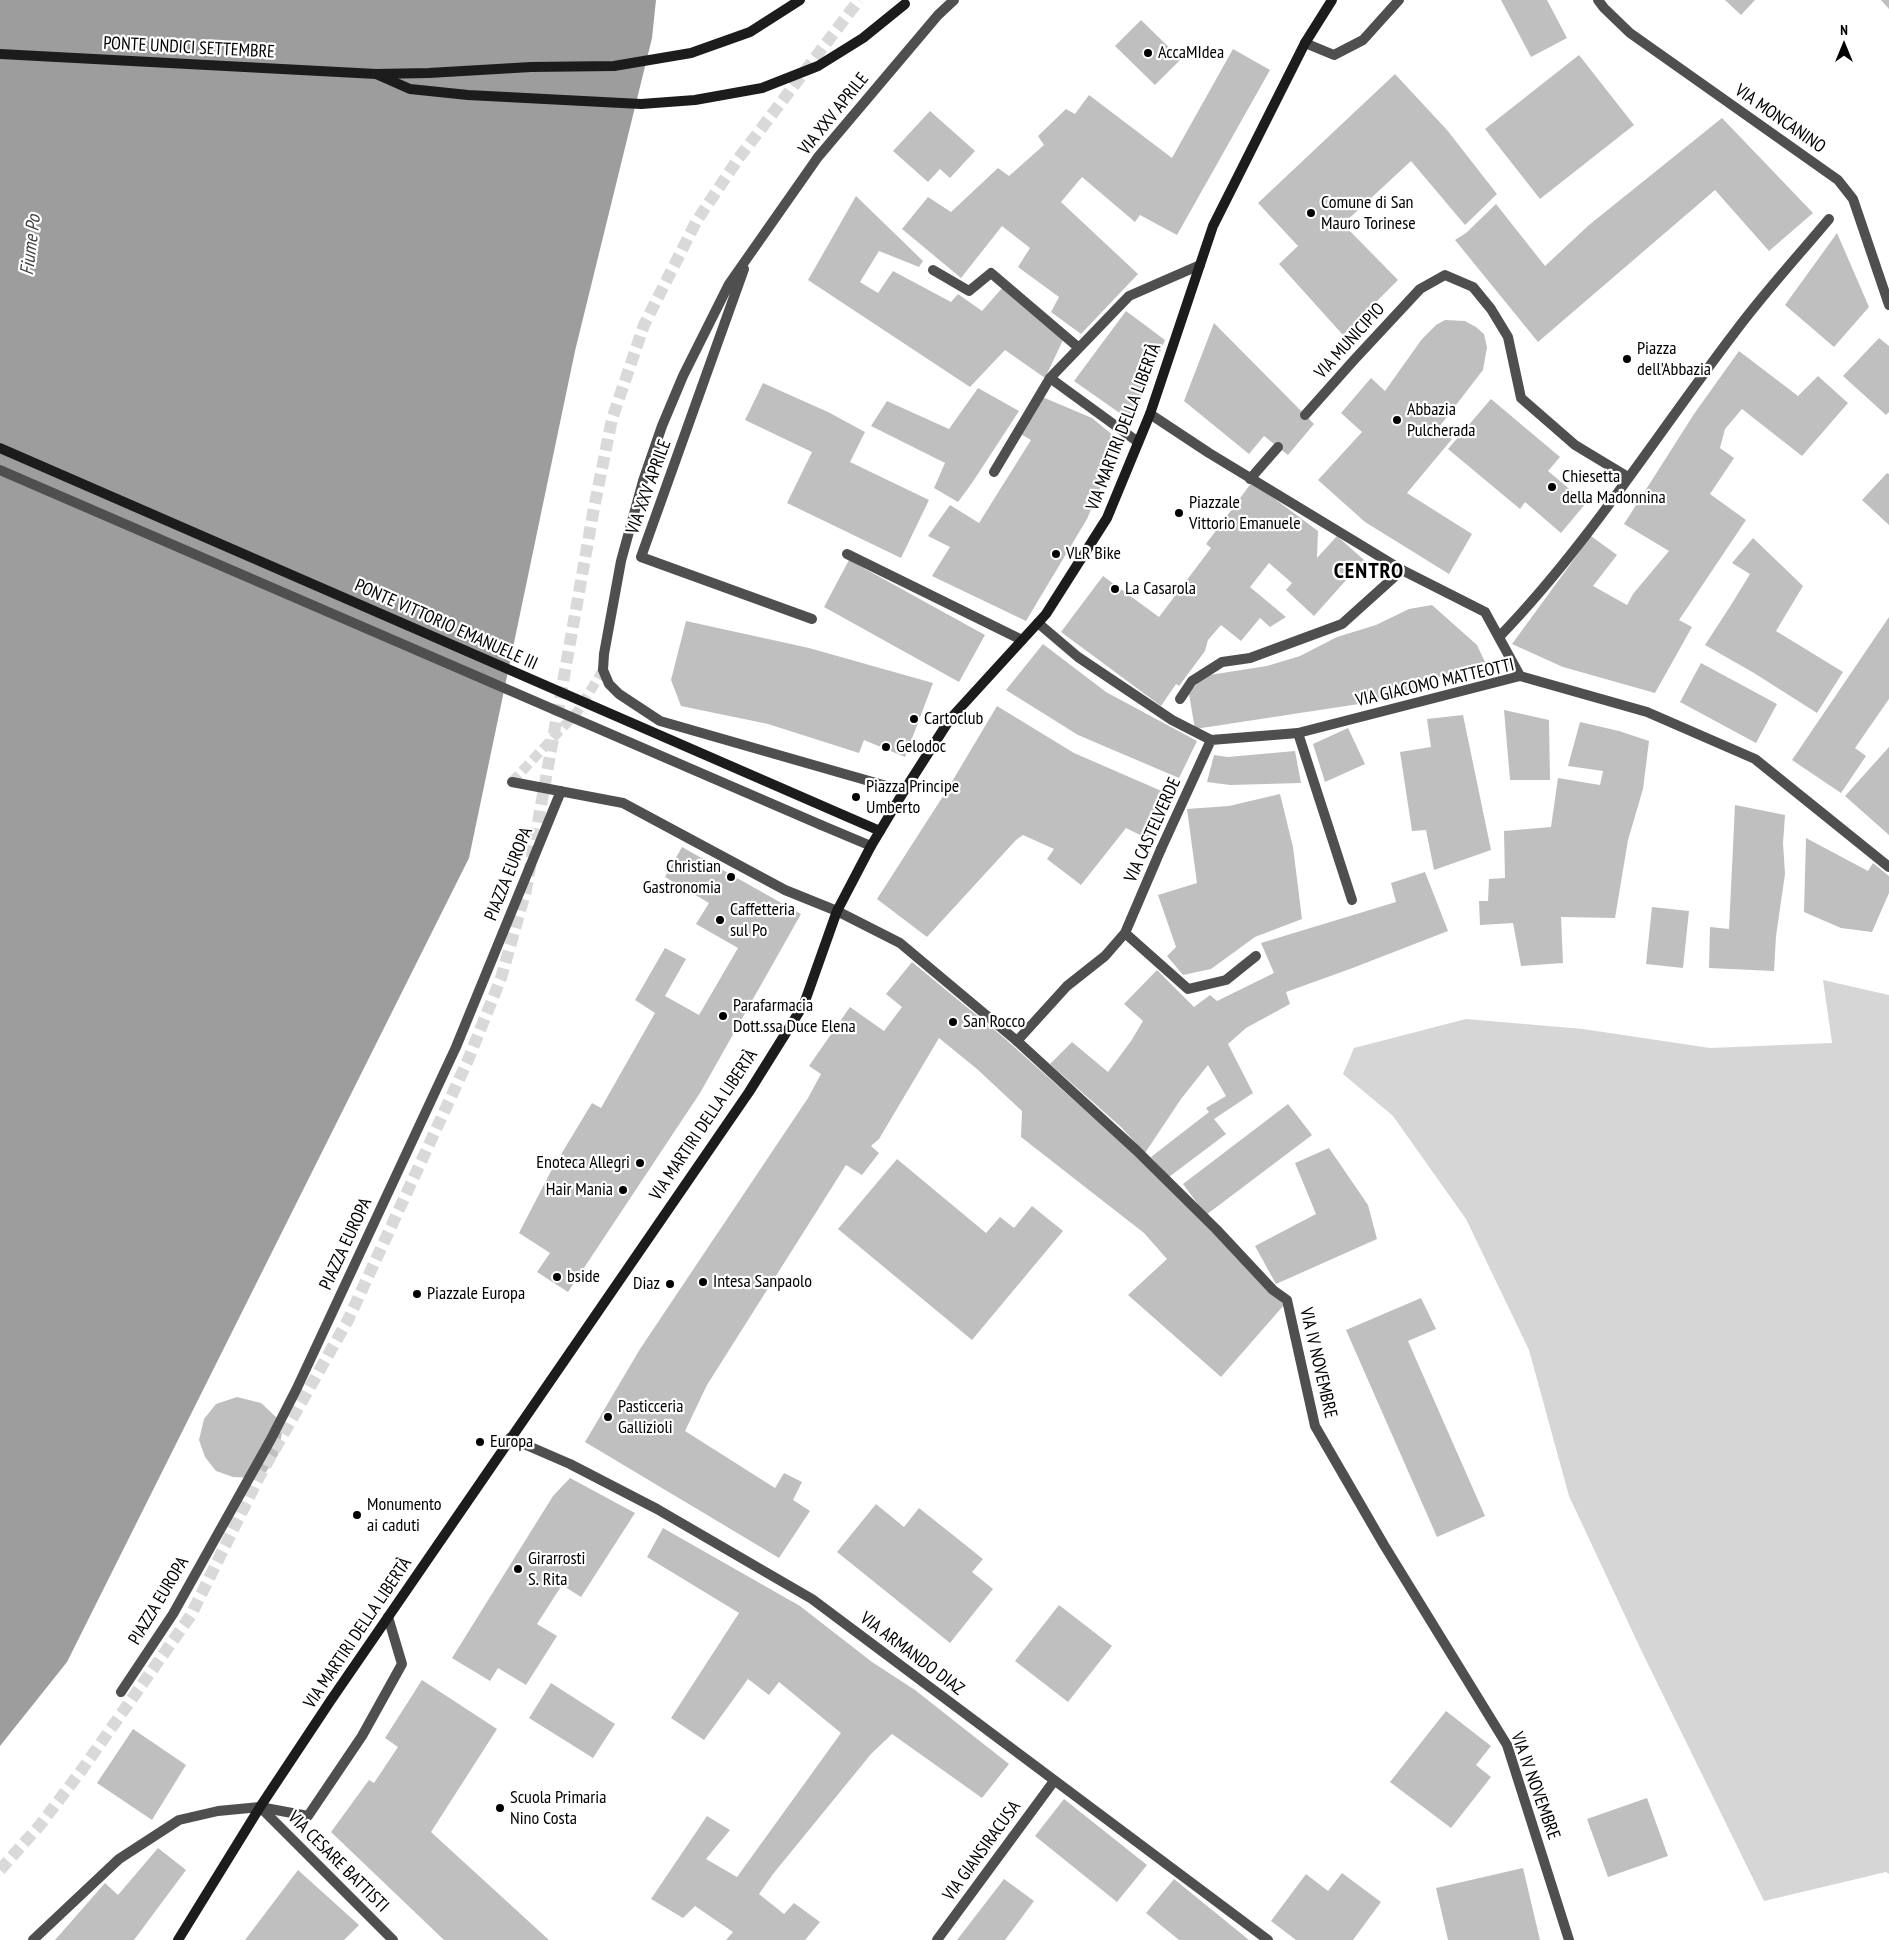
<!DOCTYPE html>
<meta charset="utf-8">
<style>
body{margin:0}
#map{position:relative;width:1889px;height:1940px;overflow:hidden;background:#fff;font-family:"PT Sans Narrow",sans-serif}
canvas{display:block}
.north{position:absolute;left:1819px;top:20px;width:50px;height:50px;-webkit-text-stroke:4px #fff;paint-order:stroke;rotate:0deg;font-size:14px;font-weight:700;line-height:20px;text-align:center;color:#000}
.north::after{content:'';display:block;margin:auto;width:18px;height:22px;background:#000;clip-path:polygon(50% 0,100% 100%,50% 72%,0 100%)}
</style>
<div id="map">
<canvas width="1889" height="1940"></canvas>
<div class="north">N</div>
</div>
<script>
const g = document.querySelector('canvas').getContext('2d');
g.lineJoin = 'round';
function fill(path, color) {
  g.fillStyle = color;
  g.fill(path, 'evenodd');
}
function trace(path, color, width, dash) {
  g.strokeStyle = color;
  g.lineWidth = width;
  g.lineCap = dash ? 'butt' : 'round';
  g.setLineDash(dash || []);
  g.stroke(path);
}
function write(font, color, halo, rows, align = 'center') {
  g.font = font + ' "PT Sans Narrow",sans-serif';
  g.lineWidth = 4.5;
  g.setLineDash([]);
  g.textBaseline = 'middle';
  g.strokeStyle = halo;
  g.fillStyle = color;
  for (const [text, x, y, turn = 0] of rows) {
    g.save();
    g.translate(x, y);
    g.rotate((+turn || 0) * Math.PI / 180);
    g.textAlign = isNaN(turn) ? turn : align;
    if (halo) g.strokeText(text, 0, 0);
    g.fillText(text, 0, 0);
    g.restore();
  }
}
fill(new Path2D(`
 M 1823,980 L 1889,995 L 1889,1874 L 1886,1872 L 1764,1901 L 1642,1652 L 1569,1496 L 1529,1350 L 1466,1219 L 1393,1116 L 1343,1074 L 1354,1048 L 1466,1019 L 1583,1029 L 1710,1048 L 1832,1043 Z`), '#d6d6d6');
fill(new Path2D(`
 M 0,0 L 656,0 L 652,38 L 575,351 L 469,858 L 67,1662 L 0,1746 Z`), '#9d9d9d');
fill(new Path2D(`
 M 1501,0 L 1547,0 L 1567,38 L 1531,57 Z
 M 1725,0 L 1755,0 L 1741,15 Z
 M 1881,0 L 1889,0 L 1889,9 Z
 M 1141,20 L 1181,59 L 1155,85 L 1115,46 Z
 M 1233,49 L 1270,70 L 1177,235 L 1140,215 L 1135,222 L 1082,177 L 1061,202 L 1138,274 L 1081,334 L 1051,312 L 1059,297 L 1018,267 L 1030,248 L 1002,226 L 961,278 L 902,229 L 928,197 L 951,212 L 998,168 L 1009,176 L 1044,145 L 1038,136 L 1066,109 L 1075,114 L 1089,95 L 1172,158 Z
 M 1579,55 L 1634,125 L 1540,199 L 1485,129 Z
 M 1395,74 L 1447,130 L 1497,194 L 1465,225 L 1411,161 L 1343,224 L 1398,280 L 1343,335 L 1279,264 L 1298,246 L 1258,203 Z
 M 930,111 L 975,151 L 950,178 L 940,169 L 928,182 L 893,151 Z
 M 1722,118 L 1813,213 L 1769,251 L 1715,190 L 1538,342 L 1455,240 L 1466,233 L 1496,204 L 1545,266 L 1589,225 Z
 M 856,196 L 923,261 L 919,267 L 879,251 L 860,282 L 878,293 L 893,271 L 951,302 L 958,294 L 982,311 L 1003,287 L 1063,340 L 1045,378 L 1005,350 L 970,387 L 808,280 Z
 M 1837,233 L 1869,307 L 1834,347 L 1785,305 Z
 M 1126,311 L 1165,340 L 1131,421 L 1074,381 Z
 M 1445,320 L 1465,321 L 1476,327 L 1484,334 L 1487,347 L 1483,370 L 1439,427 L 1452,439 L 1407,493 L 1472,534 L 1449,574 L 1365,522 L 1318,480 L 1362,432 L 1341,413 L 1371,378 L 1385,391 L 1422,339 L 1436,325 Z
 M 1214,323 L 1314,424 L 1288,455 L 1264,436 L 1249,454 L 1184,401 Z
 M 1879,338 L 1889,346 L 1889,412 L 1886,415 L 1843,376 Z
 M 1739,351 L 1798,396 L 1818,376 L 1848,403 L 1802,456 L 1742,409 L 1725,429 L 1720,448 L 1734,458 L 1710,494 L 1746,520 L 1679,620 L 1692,627 L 1655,693 L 1563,667 L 1512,644 L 1591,536 L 1617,555 L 1593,586 L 1627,605 L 1633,594 L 1669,551 L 1624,524 L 1694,414 Z
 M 763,383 L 828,412 L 865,432 L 850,462 L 929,500 L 901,558 L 787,503 L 812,452 L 745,420 Z
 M 978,388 L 1019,411 L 972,483 L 958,502 L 934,488 L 945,463 L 871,426 L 887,401 L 949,429 Z
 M 1040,396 L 1092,418 L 1120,441 L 1087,519 L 1026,621 L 932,576 L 950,547 L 928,536 L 950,505 L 979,523 L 1031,440 L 1019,433 Z
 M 1491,399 L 1560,457 L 1548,471 L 1586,503 L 1561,533 L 1525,502 L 1520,509 L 1448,449 Z
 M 1887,473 L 1889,474 L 1889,525 L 1862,500 Z
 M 1252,482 L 1318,531 L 1317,558 L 1337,536 L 1364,560 L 1314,616 L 1286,590 L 1292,583 L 1269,563 L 1250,587 L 1286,617 L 1270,627 L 1260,618 L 1241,641 L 1221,625 L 1208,640 L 1205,651 L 1179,686 L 1176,684 L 1161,706 L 1061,632 L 1103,576 L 1159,617 L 1211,548 L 1206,544 Z
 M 1753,538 L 1803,586 L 1776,631 L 1843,672 L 1817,713 L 1754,673 L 1705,645 L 1731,605 L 1750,574 L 1732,563 Z
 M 849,560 L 985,635 L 959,682 L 824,607 Z
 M 1432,605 L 1477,645 L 1485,662 L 1444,675 L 1405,692 L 1359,704 L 1195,729 L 1189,694 L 1203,676 L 1267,666 L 1300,656 L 1337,637 L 1376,625 L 1409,609 Z
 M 1889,617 L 1889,699 L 1855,748 L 1866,756 L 1841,793 L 1792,760 Z
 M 686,621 L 809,648 L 933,683 L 905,757 L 864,740 L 859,753 L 768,724 L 681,706 L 671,680 Z
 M 1043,644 L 1106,692 L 1197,741 L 1179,778 L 1078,735 L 1006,690 Z
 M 1701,663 L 1777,704 L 1756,743 L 1680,702 Z
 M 997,706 L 1074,753 L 1173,796 L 1154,842 L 1126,828 L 1081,885 L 1047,859 L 1054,849 L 1023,835 L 1016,840 L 927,937 L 877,899 L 947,790 Z
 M 1504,710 L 1549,720 L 1550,780 L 1510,780 Z
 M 1463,715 L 1491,850 L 1434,870 L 1426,830 L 1412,831 L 1400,752 L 1431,747 L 1427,719 Z
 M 1580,722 L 1619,731 L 1649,741 L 1643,789 L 1628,840 L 1615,918 L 1561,917 L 1563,963 L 1521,966 L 1513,923 L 1480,925 L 1479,901 L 1488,901 L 1489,879 L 1505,878 L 1504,831 L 1551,827 L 1558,778 L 1600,785 L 1603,771 L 1568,766 Z
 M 1348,728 L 1365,764 L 1325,782 L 1313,744 Z
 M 1889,747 L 1889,835 L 1845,796 Z
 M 1295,751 L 1301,783 L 1230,785 L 1207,782 L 1214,755 L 1228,757 Z
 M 1280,794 L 1293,847 L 1302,919 L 1255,937 L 1211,969 L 1183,975 L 1167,956 L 1176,947 L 1158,895 L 1197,883 L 1187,809 L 1229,806 Z
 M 1735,805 L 1785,815 L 1783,843 L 1785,874 L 1776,936 L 1774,971 L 1709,968 L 1710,927 L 1729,929 Z
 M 1806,838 L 1868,871 L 1873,863 L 1889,876 L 1889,893 L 1872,932 L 1841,928 L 1804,912 Z
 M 682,847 L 801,914 L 700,1093 L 568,1292 L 537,1272 L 550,1253 L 519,1233 L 551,1171 L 592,1103 L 601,1108 L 655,1013 L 635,1000 L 665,948 L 686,959 L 665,996 L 699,1015 L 738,948 L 696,924 L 709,903 L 665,877 Z
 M 1425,872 L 1448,931 L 1350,969 L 1286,992 L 1290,1004 L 1246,1028 L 1228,1044 L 1253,1093 L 1214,1119 L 1226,1134 L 1169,1177 L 1151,1157 L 1209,1112 L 1206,1108 L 1226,1096 L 1208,1065 L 1181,1099 L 1145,1153 L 1121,1127 L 1050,1064 L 1072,1042 L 1108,1072 L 1131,1041 L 1143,1021 L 1124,1004 L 1157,970 L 1194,1007 L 1210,995 L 1217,1001 L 1274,973 L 1261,943 L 1396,902 L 1391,883 Z
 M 1652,907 L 1689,911 L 1683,968 L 1646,964 Z
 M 912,962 L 1003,1037 L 1152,1170 L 1284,1305 L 1221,1377 L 1128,1295 L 1167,1259 L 1144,1233 L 1021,1137 L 1022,1111 L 977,1069 L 939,1038 L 879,1139 L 871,1146 L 879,1153 L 862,1175 L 846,1165 L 707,1385 L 685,1431 L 775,1488 L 784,1473 L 802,1482 L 793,1500 L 810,1511 L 779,1558 L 585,1442 L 640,1349 L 808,1098 L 821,1074 L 809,1066 L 850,1007 L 884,1031 L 902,1007 L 886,994 Z
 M 1288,1104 L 1312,1135 L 1206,1215 L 1183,1184 Z
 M 1329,1148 L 1368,1205 L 1377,1239 L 1276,1284 L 1255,1246 L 1316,1214 L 1295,1163 Z
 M 897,1159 L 986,1233 L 1000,1217 L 1014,1228 L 1032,1206 L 1063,1231 L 972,1340 L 838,1229 Z
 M 1421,1298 L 1436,1329 L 1408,1341 L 1485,1516 L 1437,1537 L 1346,1330 Z
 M 237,1397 L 261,1403 L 276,1417 L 282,1433 L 278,1455 L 266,1472 L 254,1478 L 233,1477 L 216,1471 L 205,1457 L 199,1440 L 204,1419 L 216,1404 Z
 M 570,1478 L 635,1513 L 581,1597 L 562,1585 L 537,1624 L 557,1636 L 526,1685 L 498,1668 L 490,1681 L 452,1658 L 553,1496 Z
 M 876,1504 L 904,1527 L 919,1508 L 983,1559 L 972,1572 L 993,1589 L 950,1643 L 837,1552 Z
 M 663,1528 L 800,1606 L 872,1662 L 915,1690 L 1009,1764 L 982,1798 L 892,1734 L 871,1754 L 773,1874 L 759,1894 L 784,1914 L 794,1903 L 820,1922 L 805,1940 L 726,1940 L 733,1932 L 695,1906 L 683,1918 L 651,1899 L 707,1816 L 730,1830 L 706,1859 L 737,1877 L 841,1733 L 779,1682 L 769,1695 L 748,1679 L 704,1740 L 671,1718 L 739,1613 L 647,1557 Z
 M 1059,1605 L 1112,1646 L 1068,1702 L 1015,1661 Z
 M 422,1680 L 497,1729 L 431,1832 L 549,1940 L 444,1940 L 331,1832 L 369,1780 L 374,1783 L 398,1747 L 385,1738 Z
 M 551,1683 L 615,1724 L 593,1758 L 529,1718 Z
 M 1446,1711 L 1491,1746 L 1476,1765 L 1491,1777 L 1451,1828 L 1390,1782 Z
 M 133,1729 L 186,1765 L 152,1820 L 97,1783 Z
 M 1647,1798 L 1668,1856 L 1608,1877 L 1587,1819 Z
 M 1064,1799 L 1147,1865 L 1117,1902 L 1035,1836 Z
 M 158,1848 L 186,1870 L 134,1940 L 55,1940 L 105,1883 L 118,1895 Z
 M 1523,1868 L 1540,1940 L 1448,1940 L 1436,1888 Z
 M 298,1870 L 359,1925 L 344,1940 L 245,1940 Z
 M 1342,1873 L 1381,1902 L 1353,1940 L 1296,1940 L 1271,1921 L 1306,1874 L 1328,1891 Z
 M 1004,1879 L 1034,1901 L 1005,1940 L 957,1940 Z
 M 1174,1879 L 1249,1940 L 1179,1940 L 1146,1913 Z`), '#bfbfbf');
trace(new Path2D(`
 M 512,782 L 578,711 L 603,670`), '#d9d9d9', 10, [10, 5]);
trace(new Path2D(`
 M 0,1870 L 40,1825 L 81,1771 L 191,1615 L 259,1477 L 348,1320 L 468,1060 L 501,978 L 526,890 L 594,508 L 612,419 L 644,325 L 696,222 L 738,159 L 859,0`), '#d9d9d9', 12, [12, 6]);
trace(new Path2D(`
 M 1305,415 L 1354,360 L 1420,289 L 1445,275 L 1473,287 L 1491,309 L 1508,337 L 1521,398 L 1575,445 L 1628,477
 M 1250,479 L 1278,447
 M 1499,637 C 1588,545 1657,434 1735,332 C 1764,293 1798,256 1829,219
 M 1180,699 L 1192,681 L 1222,662 L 1250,658 L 1342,624 L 1402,570
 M 1298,733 L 1352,900
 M 1125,933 L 1188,989 L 1226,980 L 1256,956
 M 1017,1041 L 1067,986 L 1105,956 L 1125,933 L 1161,849
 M 260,1807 L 308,1816 L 362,1736 L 402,1664 L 388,1617`), '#4f4f4f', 10);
trace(new Path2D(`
 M 1598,0 L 1604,8 L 1630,33 L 1838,180 L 1853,199 L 1889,305
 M 1305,43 L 1334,55 L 1363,40 L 1399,0
 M 744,269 L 641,557 L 812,619
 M 933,270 L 969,291 L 991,273 L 1079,348
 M 1050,378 L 1129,296 L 1200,265
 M 1150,414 L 1209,453 L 1402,570 L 1485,612 L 1520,676
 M 994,472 L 1050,378 L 1138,442
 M 847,554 L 1022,640
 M 1038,623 L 1078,657 L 1172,720 L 1211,740 L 1298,733 L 1520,676 L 1647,712 L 1755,759 L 1889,867
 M 512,782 L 623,803 L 785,890 L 837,911 L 900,943 L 1017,1041 L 1136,1150 L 1216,1229 L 1273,1290 L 1287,1300 L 1315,1426 L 1384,1545 L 1507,1745 L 1569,1940
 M 904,791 L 660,721 L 619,694 L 609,684 L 603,670 L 604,654 L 621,561 L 643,481 L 662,426 L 683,376 L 729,284 L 818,157 L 938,15 L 954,0
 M 821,825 L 871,846
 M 1161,849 L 1211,740
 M 510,1438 L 570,1464 L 657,1509 L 812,1599 L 1268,1940
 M 121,1692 L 173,1614 L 271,1439 L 297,1388 L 456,1047 L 561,791
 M 33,1940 L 119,1859 L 179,1820 L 218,1811 L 260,1807 L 393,1940
 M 937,1940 L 1054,1781`), '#4f4f4f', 10);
trace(new Path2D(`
 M 0,54 L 376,74 L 429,73 L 531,67 L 614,66 L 691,53 L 750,32 L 800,0
 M 178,1940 L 260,1807 L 331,1700 L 749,1092 L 804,1004 L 837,911 L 871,846 L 904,791 L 950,719 L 1046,614 L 1107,518 L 1150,414 L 1213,226 L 1305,43 L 1332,0`), '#1c1c1c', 10);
trace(new Path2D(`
 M 0,470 L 821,825`), '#4f4f4f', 10);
trace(new Path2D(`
 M 376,74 L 410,89 L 468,95 L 641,104 L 695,100 L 762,88 L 818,66 L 863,38 L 905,4
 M 0,448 L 880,831`), '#1c1c1c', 10);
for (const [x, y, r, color] of [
 [1148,53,5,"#000"],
 [1311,213,5,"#000"],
 [1627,359,5,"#000"],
 [1397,420,5,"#000"],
 [1552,487,5,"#000"],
 [1179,513,5,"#000"],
 [1056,554,5,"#000"],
 [1115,589,5,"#000"],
 [914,719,5,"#000"],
 [886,747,5,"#000"],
 [856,797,5,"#000"],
 [731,877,5,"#000"],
 [720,920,5,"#000"],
 [723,1016,5,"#000"],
 [953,1022,5,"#000"],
 [640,1163,5,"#000"],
 [623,1190,5,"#000"],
 [557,1277,5,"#000"],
 [703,1282,5,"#000"],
 [670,1284,5,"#000"],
 [417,1294,5,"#000"],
 [608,1417,5,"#000"],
 [480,1442,5,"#000"],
 [357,1515,5,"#000"],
 [518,1569,5,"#000"],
 [500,1808,5,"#000"]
]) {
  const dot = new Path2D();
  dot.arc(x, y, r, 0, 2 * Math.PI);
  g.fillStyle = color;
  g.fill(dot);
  trace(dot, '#fff', 2);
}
write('18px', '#000', '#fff', [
 ["PONTE UNDICI SETTEMBRE",189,48,3],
 ["VIA XXV APRILE",834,114,-51],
 ["VIA MONCANINO",1780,119,35],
 ["VIA MUNICIPIO",1350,341,-48],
 ["VIA MARTIRI DELLA LIBERTÀ",1124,427,-69],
 ["VIA XXV APRILE",649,487,-70],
 ["PONTE VITTORIO EMANUELE III",446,625,24],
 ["VIA GIACOMO MATTEOTTI",1435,683,-13],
 ["VIA CASTELVERDE",1153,830,-66],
 ["PIAZZA EUROPA",509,874,-68],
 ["VIA MARTIRI DELLA LIBERTÀ",704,1125,-56],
 ["PIAZZA EUROPA",346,1244,-65],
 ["VIA IV NOVEMBRE",1318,1363,77],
 ["PIAZZA EUROPA",159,1601,-59],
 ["VIA MARTIRI DELLA LIBERTÀ",358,1633,-56],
 ["VIA ARMANDO DIAZ",912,1654,37],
 ["VIA IV NOVEMBRE",1535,1786,70],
 ["VIA GIANSIRACUSA",982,1851,-54],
 ["VIA CESARE BATTISTI",338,1862,45]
]);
write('18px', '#000', '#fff', [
 ["AccaMIdea",1158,53],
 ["Comune di San",1321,203],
 ["Mauro Torinese",1321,224],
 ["Piazza",1637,349],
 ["dell'Abbazia",1637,370],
 ["Abbazia",1407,410],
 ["Pulcherada",1407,431],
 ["Chiesetta",1562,477],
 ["della Madonnina",1562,498],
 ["Piazzale",1189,503],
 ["Vittorio Emanuele",1189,524],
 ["VLR Bike",1066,554],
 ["La Casarola",1125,589],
 ["Cartoclub",924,719],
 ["Gelodoc",896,747],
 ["Piazza Principe",866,787],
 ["Umberto",866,808],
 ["Christian",721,867,"right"],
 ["Gastronomia",721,888,"right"],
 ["Caffetteria",730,910],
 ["sul Po",730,931],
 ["Parafarmacia",733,1006],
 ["Dott.ssa Duce Elena",733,1027],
 ["San Rocco",963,1022],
 ["Enoteca Allegri",630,1163,"right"],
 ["Hair Mania",613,1190,"right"],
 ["bside",567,1277],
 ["Intesa Sanpaolo",713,1282],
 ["Diaz",660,1284,"right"],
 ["Piazzale Europa",427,1294],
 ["Pasticceria",618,1407],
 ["Gallizioli",618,1428],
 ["Europa",490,1442],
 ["Monumento",367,1505],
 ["ai caduti",367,1526],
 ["Girarrosti",528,1559],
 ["S. Rita",528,1580],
 ["Scuola Primaria",510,1798],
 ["Nino Costa",510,1819]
], 'left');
write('italic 19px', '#3e3e3e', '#fff', [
 ["Fiume Po",31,245,-83]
]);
g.letterSpacing = '1px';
write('bold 22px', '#000', '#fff', [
 ["CENTRO",1369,572]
]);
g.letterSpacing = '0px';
</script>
